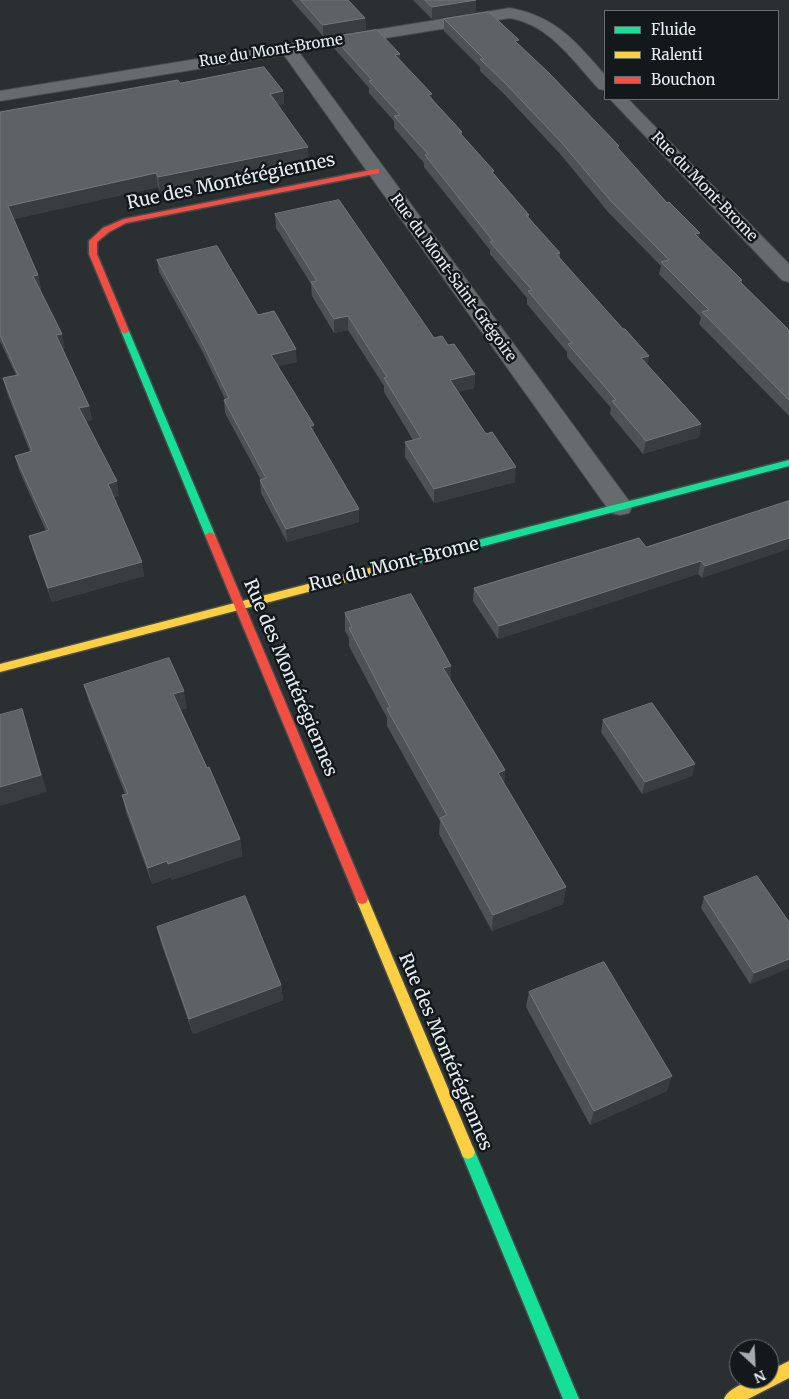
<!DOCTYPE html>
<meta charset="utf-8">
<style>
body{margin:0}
#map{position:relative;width:789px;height:1399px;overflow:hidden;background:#2a3032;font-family:Merriweather,serif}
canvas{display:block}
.legend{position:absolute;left:604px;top:10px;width:175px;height:90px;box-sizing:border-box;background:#13191b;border:1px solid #686f71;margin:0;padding:6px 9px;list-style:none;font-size:15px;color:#e7eff2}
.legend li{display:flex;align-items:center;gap:10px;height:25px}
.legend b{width:25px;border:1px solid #686f71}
.north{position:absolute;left:729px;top:1339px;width:50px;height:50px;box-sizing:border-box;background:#13191b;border:1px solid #686f71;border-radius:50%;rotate:155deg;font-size:14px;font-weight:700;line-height:20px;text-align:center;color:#e7eff2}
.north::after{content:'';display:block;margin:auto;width:18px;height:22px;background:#a5acaf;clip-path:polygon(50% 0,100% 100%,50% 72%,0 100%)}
</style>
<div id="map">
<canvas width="789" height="1399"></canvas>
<ul class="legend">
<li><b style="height:6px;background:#16e098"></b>Fluide</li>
<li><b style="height:6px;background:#ffcf43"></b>Ralenti</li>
<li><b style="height:6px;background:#f24e42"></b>Bouchon</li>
</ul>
<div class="north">N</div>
</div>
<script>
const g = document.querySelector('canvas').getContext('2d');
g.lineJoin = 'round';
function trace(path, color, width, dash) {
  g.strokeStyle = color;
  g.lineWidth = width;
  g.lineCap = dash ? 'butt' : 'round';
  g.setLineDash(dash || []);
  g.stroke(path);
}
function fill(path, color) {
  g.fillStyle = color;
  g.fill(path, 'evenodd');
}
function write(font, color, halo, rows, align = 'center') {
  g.font = font + ' Merriweather,serif';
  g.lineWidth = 5;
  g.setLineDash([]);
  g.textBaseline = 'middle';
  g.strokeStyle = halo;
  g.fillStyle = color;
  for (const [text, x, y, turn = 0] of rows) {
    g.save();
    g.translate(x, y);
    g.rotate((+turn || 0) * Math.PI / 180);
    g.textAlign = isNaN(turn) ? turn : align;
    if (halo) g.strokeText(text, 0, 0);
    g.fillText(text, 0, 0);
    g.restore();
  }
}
const street = new Path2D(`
 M 510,8 C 557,17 575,41 605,75 L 605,90 L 599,89 C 573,61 550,25 510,18 L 299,52 L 629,501 L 632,507 L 629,513 L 620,515 L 611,513 L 284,55 L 0,101 L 0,91 Z
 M 610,99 L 628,99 L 789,264 L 789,282 L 782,280 Z`);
const fast = new Path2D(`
 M 125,328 L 129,331 L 215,535 L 214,537 L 210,538 L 205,535 L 121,331 Z
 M 789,460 L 789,466 L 381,573 L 376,569 L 381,565 Z
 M 468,1145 L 473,1147 L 579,1399 L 563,1399 L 461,1152 L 463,1147 Z`);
const slow = new Path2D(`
 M 381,565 L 386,569 L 385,572 L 0,672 L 0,664 Z
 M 362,894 L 366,895 L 368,899 L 475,1152 L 473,1157 L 468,1159 L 463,1157 L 461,1152 L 356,899 L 358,895 Z
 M 789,1361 L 789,1378 L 748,1399 L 724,1399 C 730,1385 755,1379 769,1379 L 769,1371 Z`);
const jam = new Path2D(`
 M 376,169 L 379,169 L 379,173 L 126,223 L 109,232 L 97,242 L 97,254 L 129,331 L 125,334 L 121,331 L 89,254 L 89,241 L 103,228 L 124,219 Z
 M 210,532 L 215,535 L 368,899 L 366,903 L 362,904 L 358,903 L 356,899 L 205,535 Z`);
trace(street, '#464b4d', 2);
trace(fast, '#464b4d', 3);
trace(slow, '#464b4d', 3);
trace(jam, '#464b4d', 3);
fill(street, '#666b6d');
fill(fast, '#16e098');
fill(slow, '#ffcf43');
fill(jam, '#f24e42');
fill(new Path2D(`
 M 292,0 L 348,0 L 365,18 L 366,30 L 323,36 L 292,1 Z
 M 413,0 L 476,0 L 476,12 L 432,19 Z
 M 444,19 L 518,44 L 619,146 L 618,148 L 699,238 L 742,280 L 742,283 L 789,330 L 789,416 L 699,324 L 701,317 L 659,274 L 661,266 L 608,212 L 561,155 L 505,95 L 480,71 L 480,67 L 444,31 Z
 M 333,37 L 400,54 L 400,60 L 432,99 L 462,132 L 462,136 L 529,215 L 529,218 L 560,253 L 560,258 L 648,365 L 701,424 L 699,437 L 643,454 L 610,414 L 611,408 L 567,357 L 567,352 L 527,304 L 527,298 L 490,254 L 490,250 L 424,167 L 424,163 L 394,128 L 394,121 L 369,93 L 369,88 L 334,48 Z
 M 180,83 L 283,91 L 284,104 L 278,105 L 309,160 L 160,191 L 158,187 L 13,219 L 38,275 L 41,289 L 40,289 L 65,348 L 63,349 L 89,406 L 92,420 L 86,422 L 119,496 L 114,497 L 144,576 L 52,602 L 33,550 L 29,536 L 46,531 L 19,470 L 15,456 L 30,452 L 7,393 L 3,378 L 16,375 L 0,341 L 0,112 Z
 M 275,214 L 434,338 L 448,345 L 475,374 L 474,388 L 458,392 L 515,482 L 434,503 L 405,457 L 405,442 L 413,440 L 384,392 L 384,386 L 348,330 L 334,333 L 312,296 L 311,284 L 276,228 Z
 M 157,260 L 258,315 L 297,362 L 278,366 L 314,433 L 359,522 L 287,542 L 261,493 L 260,480 L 261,480 L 225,413 L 224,400 L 225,399 L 202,351 L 159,272 Z
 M 789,501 L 702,578 L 698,574 L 498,639 L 473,601 L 474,588 L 646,547 Z
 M 345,613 L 451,666 L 451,681 L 505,770 L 504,783 L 566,887 L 563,904 L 492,931 L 439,834 L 440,821 L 387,726 L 387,718 L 349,646 L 349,638 L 345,631 Z
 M 84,685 L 187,708 L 181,710 L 240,839 L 242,856 L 172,880 L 171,877 L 152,884 L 126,812 L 122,795 L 125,794 L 89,702 Z
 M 603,720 L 692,776 L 642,794 L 601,732 Z
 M 704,897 L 789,922 L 789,968 L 750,984 L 701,908 Z
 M 157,927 L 281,985 L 283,1000 L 193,1034 L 161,943 Z
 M 529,992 L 667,1091 L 590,1125 L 526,1007 Z`), '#4d5254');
fill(new Path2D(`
 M 476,0 L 476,12 L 432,19 L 432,7 Z
 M 365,18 L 366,30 L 323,36 L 323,25 Z
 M 400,54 L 400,66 L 395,55 Z
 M 283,91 L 284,104 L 271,107 L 270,94 Z
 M 432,94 L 432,106 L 428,95 Z
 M 308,147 L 309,160 L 160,191 L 158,177 Z
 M 156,173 L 158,187 L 11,220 L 8,206 Z
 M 700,233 L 697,245 L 695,234 Z
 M 38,275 L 41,289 L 36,290 L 33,276 Z
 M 348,316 L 348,330 L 334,333 L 334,319 Z
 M 62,334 L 65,348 L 59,349 L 56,335 Z
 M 296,349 L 297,362 L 272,368 L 271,355 Z
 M 649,356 L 647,368 L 641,358 Z
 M 475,374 L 474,388 L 449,395 L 450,380 Z
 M 89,406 L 92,420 L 82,423 L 79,408 Z
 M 701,424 L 699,437 L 643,454 L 646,441 Z
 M 314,425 L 314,438 L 310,426 Z
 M 516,467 L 515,482 L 434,503 L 434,489 Z
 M 117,481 L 119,496 L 111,498 L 108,484 Z
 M 359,509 L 359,522 L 287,542 L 286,529 Z
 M 789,538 L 789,549 L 702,578 L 705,566 Z
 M 701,561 L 698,574 L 498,639 L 499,626 Z
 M 142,562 L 144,576 L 52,602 L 48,588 Z
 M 451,666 L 451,683 L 443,668 Z
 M 184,691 L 187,708 L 177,712 L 173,694 Z
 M 22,709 L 47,792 L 0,806 L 0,787 Z
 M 695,764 L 692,776 L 642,794 L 645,782 Z
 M 505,770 L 503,787 L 498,773 Z
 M 240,839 L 242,856 L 172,880 L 168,864 Z
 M 167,861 L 171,877 L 152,884 L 148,868 Z
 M 566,887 L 563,904 L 492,931 L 493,915 Z
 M 789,959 L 789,968 L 750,984 L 754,973 Z
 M 281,985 L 283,1000 L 193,1034 L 189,1019 Z
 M 672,1076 L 667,1091 L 590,1125 L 594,1111 Z`), '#383d3f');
const building = new Path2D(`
 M 301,0 L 348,0 L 365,18 L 323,25 Z
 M 425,0 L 476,0 L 432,7 Z
 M 489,12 L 519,40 L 515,41 L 549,73 L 619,146 L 617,147 L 667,203 L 669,202 L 700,233 L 695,234 L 742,280 L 739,281 L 789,330 L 789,400 L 702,312 L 709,310 L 661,262 L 669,260 L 610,200 L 562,143 L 505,83 L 480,59 L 484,59 L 444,19 Z
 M 377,30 L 400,54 L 395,55 L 432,94 L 428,95 L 462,132 L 459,132 L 494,171 L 492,172 L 529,215 L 526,215 L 560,253 L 556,254 L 623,329 L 625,329 L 649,356 L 641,358 L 701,424 L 646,441 L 612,401 L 616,400 L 568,344 L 572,343 L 528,291 L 532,290 L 490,242 L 493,241 L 425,155 L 428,154 L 394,116 L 400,115 L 369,81 L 372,80 L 333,37 Z
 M 264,67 L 283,91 L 270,94 L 308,147 L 158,177 L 156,173 L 8,206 L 38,275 L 33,276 L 62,334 L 56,335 L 89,406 L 79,408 L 117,481 L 108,484 L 142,562 L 48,588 L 29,536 L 49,530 L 15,456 L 32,451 L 3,378 L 18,375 L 0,335 L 0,112 L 178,80 L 180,83 Z
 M 339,200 L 434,338 L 442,336 L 448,345 L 454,344 L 475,374 L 450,380 L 486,434 L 492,432 L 516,467 L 434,489 L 405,442 L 421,438 L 384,378 L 387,377 L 348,316 L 334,319 L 311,282 L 317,281 L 275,214 Z
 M 217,246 L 258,315 L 274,311 L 296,349 L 271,355 L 314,425 L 310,426 L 359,509 L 286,529 L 260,480 L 266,478 L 224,400 L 229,398 L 200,338 L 157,260 Z
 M 789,501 L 789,538 L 705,566 L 701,561 L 499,626 L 474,588 L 639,538 L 646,547 Z
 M 411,594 L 451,666 L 443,668 L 505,770 L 498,773 L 566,887 L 493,915 L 440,818 L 447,815 L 387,709 L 390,707 L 349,628 L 352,627 L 345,613 Z
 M 169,658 L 184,691 L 173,694 L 207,768 L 209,767 L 240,839 L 168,864 L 167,861 L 148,868 L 122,795 L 128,794 L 84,685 Z
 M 652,703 L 695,764 L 645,782 L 603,720 Z
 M 22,709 L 41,775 L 0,787 L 0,715 Z
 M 757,876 L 789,922 L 789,959 L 754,973 L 704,897 Z
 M 245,896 L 281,985 L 189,1019 L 157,927 Z
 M 604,962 L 672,1076 L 594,1111 L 529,992 Z`);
fill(building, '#5d6365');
trace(building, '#73797b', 1);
write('15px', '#e7eff2', '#13191b', [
 ["Rue du Mont-Brome",271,51,-9],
 ["Rue du Mont-Brome",704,187,46],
 ["Rue du Mont-Saint-Grégoire",453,278,54]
]);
write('18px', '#e7eff2', '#13191b', [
 ["Rue des Montérégiennes",231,182,-12],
 ["Rue du Mont-Brome",394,565,-14],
 ["Rue des Montérégiennes",290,678,67],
 ["Rue des Montérégiennes",445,1052,67]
]);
</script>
